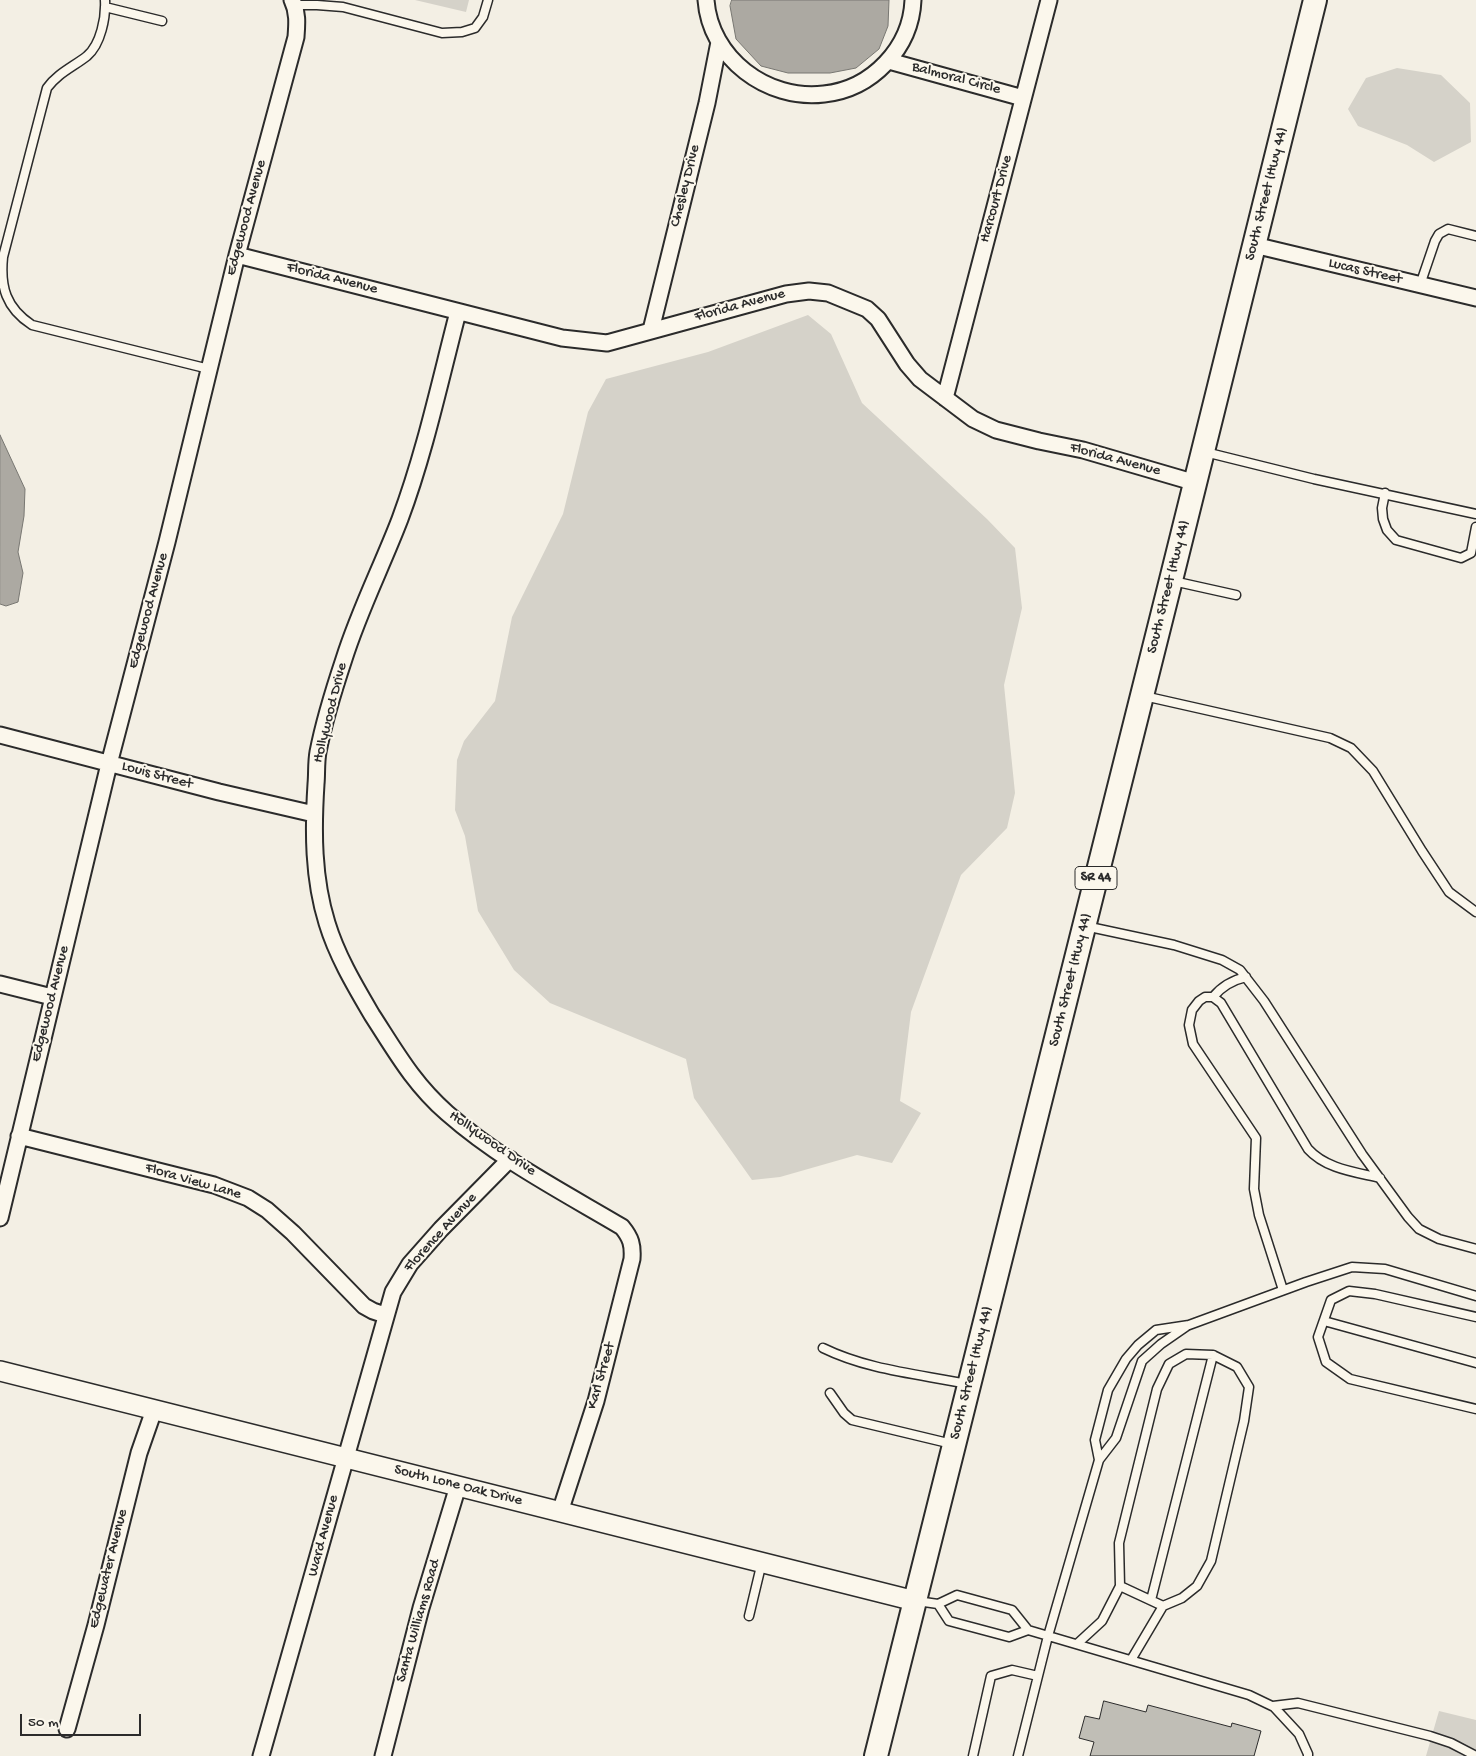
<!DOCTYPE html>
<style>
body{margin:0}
#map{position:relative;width:1476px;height:1756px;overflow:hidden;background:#f3efe4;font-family:"Gochi Hand",sans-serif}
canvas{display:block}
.scale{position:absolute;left:20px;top:1714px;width:121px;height:22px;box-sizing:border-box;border:2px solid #2b2b2b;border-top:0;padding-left:6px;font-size:15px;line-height:18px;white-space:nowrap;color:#2b2b2b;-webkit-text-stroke:4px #fbf7ec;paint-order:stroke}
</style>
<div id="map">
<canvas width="1476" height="1756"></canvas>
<div class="scale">50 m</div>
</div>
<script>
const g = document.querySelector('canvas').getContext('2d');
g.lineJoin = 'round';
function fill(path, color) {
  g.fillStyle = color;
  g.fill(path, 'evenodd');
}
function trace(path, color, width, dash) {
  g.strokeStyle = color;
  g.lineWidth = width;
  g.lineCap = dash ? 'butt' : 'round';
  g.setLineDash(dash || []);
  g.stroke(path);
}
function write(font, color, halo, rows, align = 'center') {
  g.font = font + ' "Gochi Hand",sans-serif';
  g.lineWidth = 4;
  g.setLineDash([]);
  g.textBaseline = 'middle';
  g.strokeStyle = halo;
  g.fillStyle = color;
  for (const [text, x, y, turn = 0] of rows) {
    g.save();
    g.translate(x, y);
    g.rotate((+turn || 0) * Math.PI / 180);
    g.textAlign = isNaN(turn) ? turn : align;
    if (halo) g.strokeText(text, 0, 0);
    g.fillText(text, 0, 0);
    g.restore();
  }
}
fill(new Path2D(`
 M 415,0 L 469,0 L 466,12 Z
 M 1397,68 L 1441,75 L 1470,103 L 1471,142 L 1434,162 L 1407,145 L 1358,126 L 1348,109 L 1366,78 Z
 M 808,315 L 831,334 L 862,403 L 987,519 L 1015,548 L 1022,608 L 1004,685 L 1015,793 L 1007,828 L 961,875 L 911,1012 L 900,1101 L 921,1113 L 892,1163 L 857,1155 L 780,1177 L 752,1180 L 694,1098 L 686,1059 L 550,1003 L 514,970 L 478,911 L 465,836 L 455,810 L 457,760 L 464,741 L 495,701 L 512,617 L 563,514 L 588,412 L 606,379 L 708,352 Z
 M 1439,1711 L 1476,1720 L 1476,1756 L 1426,1756 Z`), '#d5d2c9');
const water = new Path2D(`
 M 732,0 L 889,0 L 888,26 L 879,49 L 856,68 L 830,73 L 788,73 L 761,66 L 736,39 L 730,6 Z
 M 0,435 L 25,489 L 24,516 L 18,552 L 23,573 L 18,602 L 6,606 L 0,604 Z`);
fill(water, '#aca9a2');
trace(water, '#787772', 1);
const building = new Path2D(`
 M 1104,1701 L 1146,1712 L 1148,1705 L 1231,1727 L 1232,1723 L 1261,1731 L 1254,1756 L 1090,1756 L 1094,1742 L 1079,1738 L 1085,1716 L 1099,1719 Z`);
fill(building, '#c0beb6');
trace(building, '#2b2b2b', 1);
const service = new Path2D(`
 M 105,0 C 106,17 101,44 87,56 C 73,67 58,73 47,88 L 3,257 C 0,287 6,308 32,325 L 209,369
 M 295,5 L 317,5 L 343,7 L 442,33 L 462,32 L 475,28 L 483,17 L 488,0
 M 105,7 L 162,21
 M 1420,285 L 1435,241 L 1439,234 L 1448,229 L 1476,236
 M 1205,452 L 1314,479 L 1476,514
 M 1385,493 L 1382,508 L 1383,519 L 1387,530 L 1396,540 L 1461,558 L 1471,553 L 1476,527
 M 1173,581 L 1236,595
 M 1144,696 L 1330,738 L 1351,748 L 1373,771 L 1422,851 L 1449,892 L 1476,912
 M 1085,926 L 1174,945 L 1222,960 L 1240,970 L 1264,1001 L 1362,1154 L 1408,1217 L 1419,1229 L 1439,1239 L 1476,1249
 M 1213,997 C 1222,986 1233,980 1246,977
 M 1283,1290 L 1259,1215 L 1254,1189 L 1256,1138 L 1193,1044 L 1189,1025 L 1192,1010 L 1199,1001 L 1205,997 L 1213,997 L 1221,1003 L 1308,1149 C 1326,1169 1355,1172 1380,1178
 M 1476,1317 L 1375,1294 L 1349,1291 L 1331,1300 L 1318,1337 L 1326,1362 L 1350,1379 L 1476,1409
 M 1324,1321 L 1476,1363
 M 823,1348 C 868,1370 918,1374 967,1384
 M 830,1393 L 844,1413 L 852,1420 L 952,1444
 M 1099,1460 L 1095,1440 L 1108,1390 L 1126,1359 L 1138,1345 L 1156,1330 L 1189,1325 L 1306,1282 L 1352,1267 L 1385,1269 L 1476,1296
 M 1120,1586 L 1163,1606
 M 1151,1600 L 1213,1355
 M 917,1601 L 938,1604 L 957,1595 L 1012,1610 L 1028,1630
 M 938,1604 L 949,1621 L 1009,1637 L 1028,1630 L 1249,1695 L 1274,1707 L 1299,1734 L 1308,1754 L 1308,1756
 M 749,1616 L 762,1562
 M 1077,1644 L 1102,1621 L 1120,1586 L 1119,1543 L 1157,1389 L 1169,1364 L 1186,1354 L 1213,1355 L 1237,1367 L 1249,1387 L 1244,1421 L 1211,1561 L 1197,1586 L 1182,1598 L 1163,1606 L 1131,1660
 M 1273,1706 L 1298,1703 L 1430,1736 L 1451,1743 L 1476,1756
 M 973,1756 L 991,1676 L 1012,1670 L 1038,1676
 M 1018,1756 L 1048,1636 L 1099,1460 L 1116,1438 L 1142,1361 L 1161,1344 L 1187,1326`);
const minor = new Path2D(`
 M 706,0 C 710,58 767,101 824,94 C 872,89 911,48 913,0
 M 889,61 L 1023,98
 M 1254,245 L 1476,298
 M 237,255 L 562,338 L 607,343 L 786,294 L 809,291 L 828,293 L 867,309 L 878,319 L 907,364 L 920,379 L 973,419 L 996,430 L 1039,441 L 1083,450 L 1196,483
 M 458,312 C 440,381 425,452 400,519 C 382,566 359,611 344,659 C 334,689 324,721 318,752 C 316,763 317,774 316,784 C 313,831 313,878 327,923 C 337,956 355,986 372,1015 C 396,1052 413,1083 447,1113 C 499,1159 563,1192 622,1227 C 631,1238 633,1245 632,1259 L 596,1401 L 560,1512
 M 651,330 L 707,103 L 719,42
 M 945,398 L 1049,0
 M 0,735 L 219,792 L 314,814
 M 0,984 L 52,997
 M 19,1136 L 214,1185 L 248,1198 L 267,1210 L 293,1233 L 364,1306 L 373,1311 L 385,1315
 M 0,1218 L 109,764 L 167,542 L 237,255 L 296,37 C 297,24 298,12 292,0
 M 67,1729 L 96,1625 L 139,1453 L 154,1410
 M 261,1756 L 393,1292 L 410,1264 L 441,1229 L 510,1159
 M 383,1756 L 421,1608 L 458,1486`);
const tertiary = new Path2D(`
 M 0,1371 L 915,1601`);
const primary = new Path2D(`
 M 876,1756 L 1171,580 L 1315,0`);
trace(service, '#2b2b2b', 11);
trace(minor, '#2b2b2b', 19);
trace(tertiary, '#2b2b2b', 22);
trace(primary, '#2b2b2b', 26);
trace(service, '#fbf7ec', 8);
trace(minor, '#fbf7ec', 15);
trace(tertiary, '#fbf7ec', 19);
trace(primary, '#fbf7ec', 22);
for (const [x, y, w] of [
 [1096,878,42]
]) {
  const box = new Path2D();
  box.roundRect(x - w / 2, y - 11.5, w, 23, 4);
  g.fillStyle = '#fbf7ec';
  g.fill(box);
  trace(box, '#2b2b2b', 1);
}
write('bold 14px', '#2b2b2b', null, [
 ["SR 44",1096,878]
]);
write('15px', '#2b2b2b', '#fbf7ec', [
 ["Balmoral Circle",956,79,15],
 ["Chesley Drive",686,186,-76],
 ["South Street (Hwy 44)",1267,194,-76],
 ["Harcourt Drive",997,199,-75],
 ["Edgewood Avenue",247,218,-75],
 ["Lucas Street",1365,272,13],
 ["Florida Avenue",332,279,14],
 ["Florida Avenue",740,306,-15],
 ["Florida Avenue",1115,460,15],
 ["South Street (Hwy 44)",1169,587,-76],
 ["Edgewood Avenue",149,611,-75],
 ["Hollywood Drive",331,713,-76],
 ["Louis Street",157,776,15],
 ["South Street (Hwy 44)",1071,980,-76],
 ["Edgewood Avenue",51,1004,-76],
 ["Hollywood Drive",492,1144,35],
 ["Flora View Lane",193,1182,16],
 ["Florence Avenue",441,1233,-48],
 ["South Street (Hwy 44)",972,1373,-76],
 ["Karl Street",602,1376,-74],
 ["South Lone Oak Drive",458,1486,14],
 ["Ward Avenue",324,1536,-75],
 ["Edgewater Avenue",109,1569,-76],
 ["Santa Williams Road",419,1621,-74]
]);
</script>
